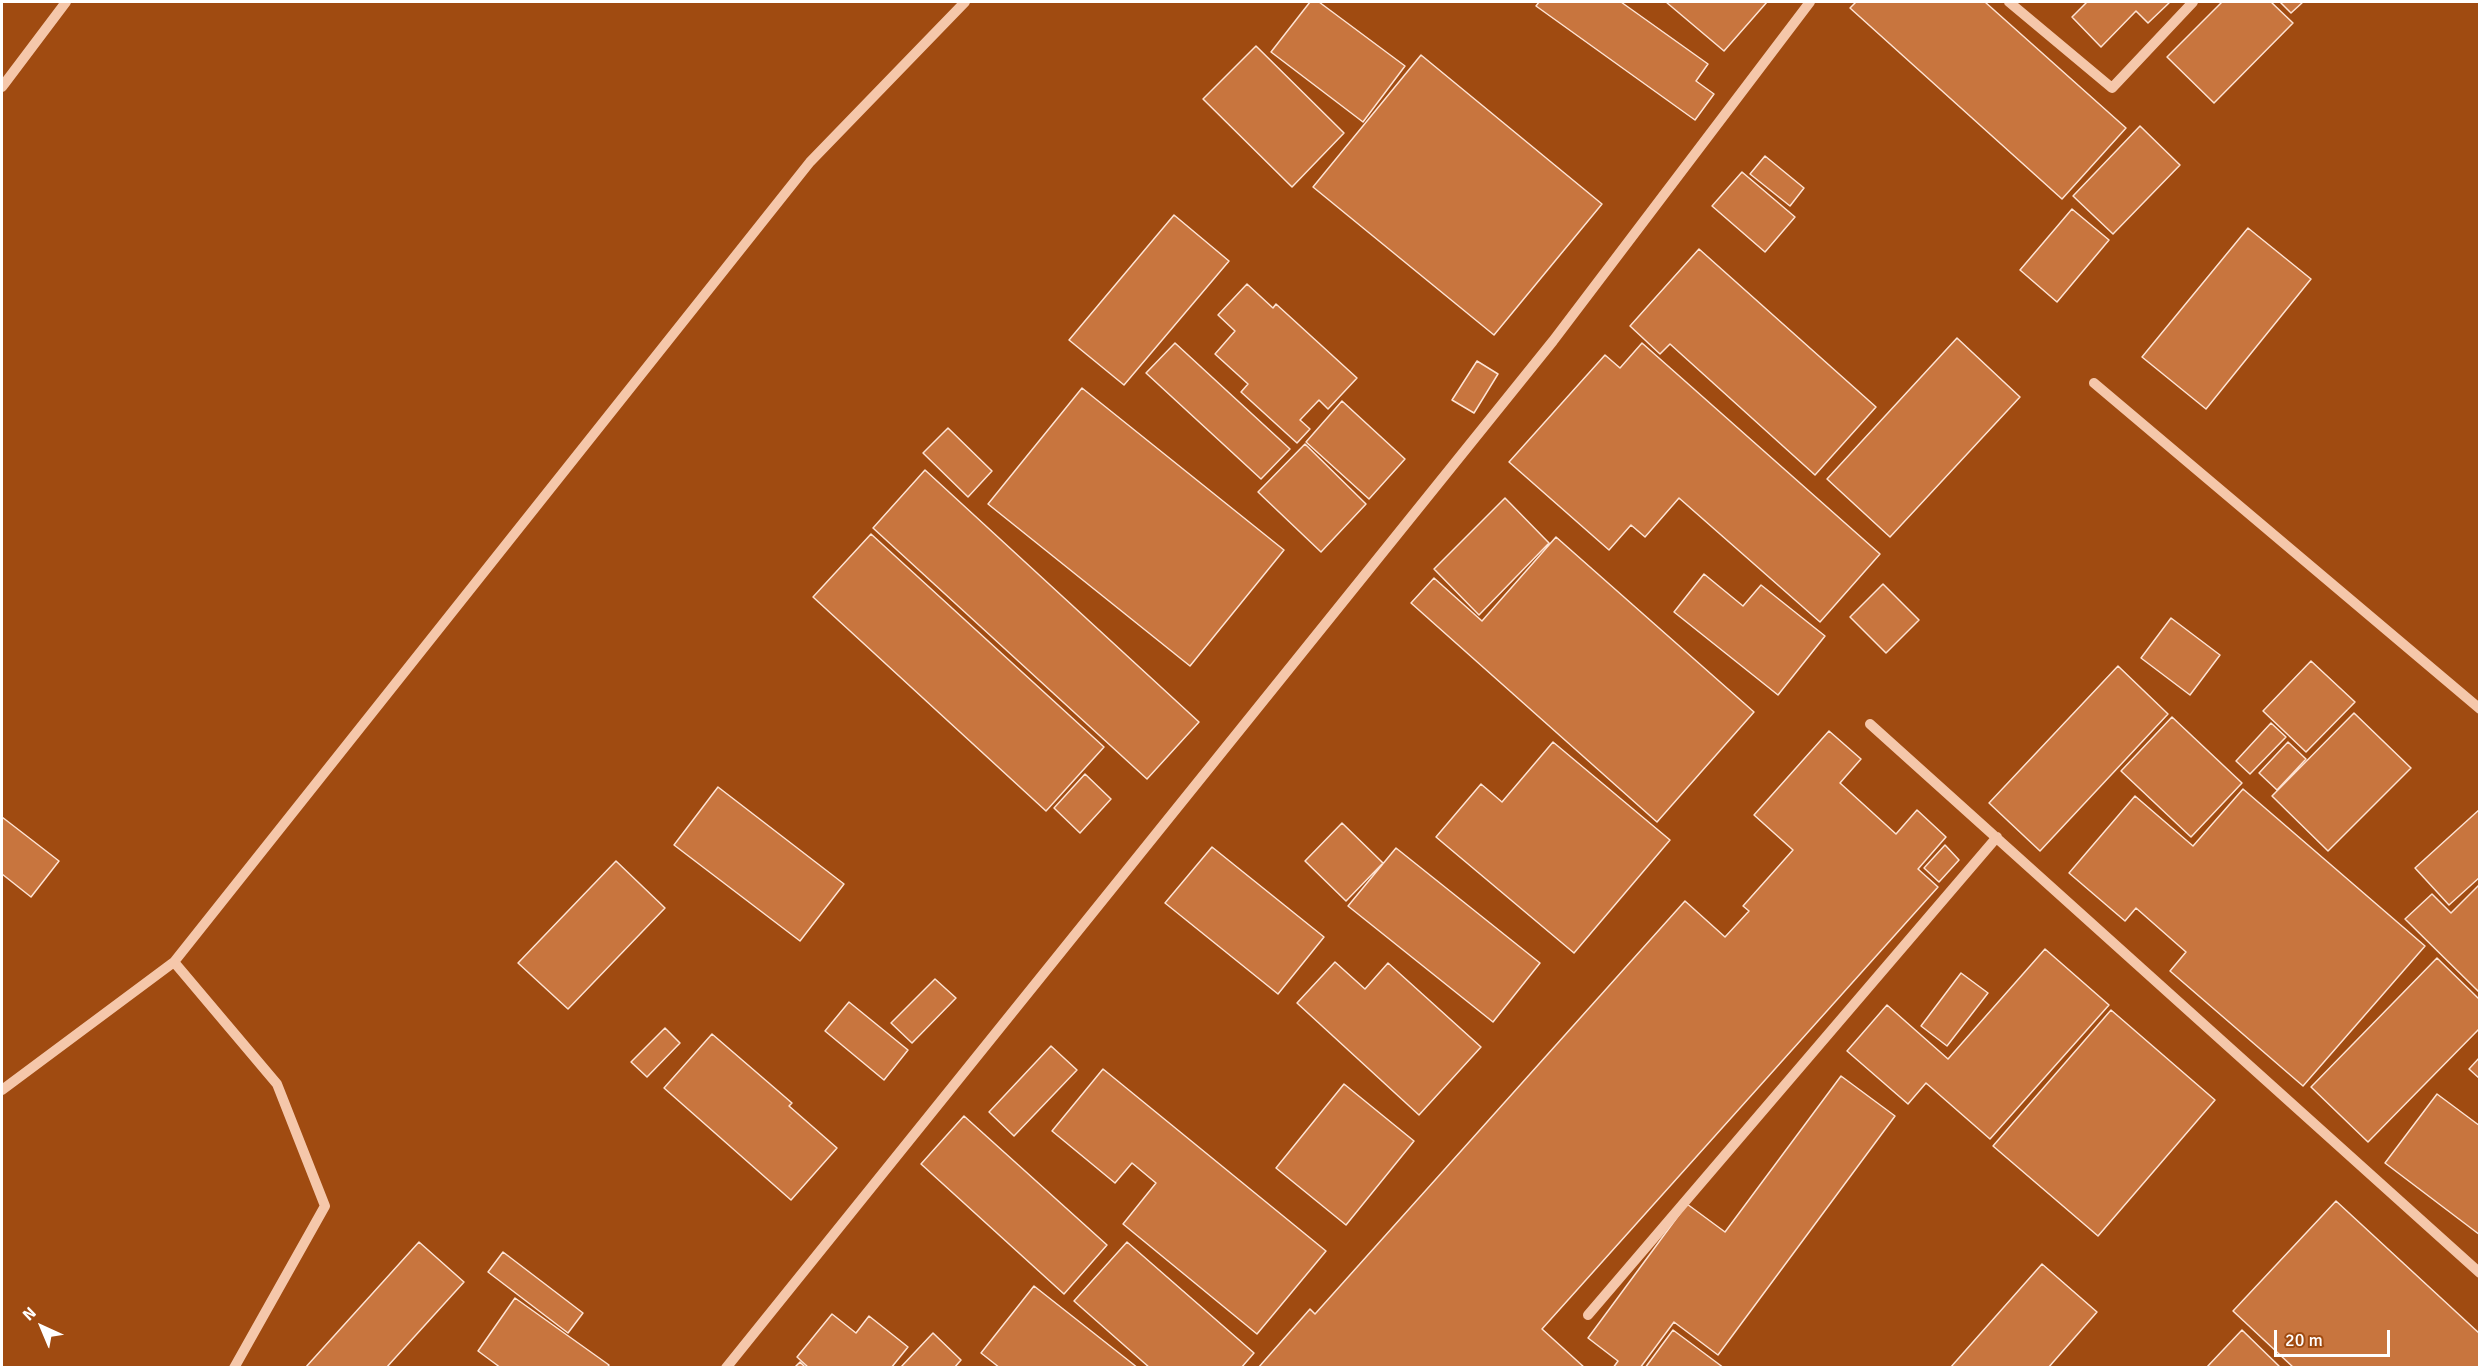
<!DOCTYPE html>
<style>
body{margin:0}
#map{position:relative;width:2481px;height:1369px;overflow:hidden;background:#a04b11;font-family:Signika,sans-serif}
canvas{display:block}
.frame{position:absolute;inset:0;border:3px solid #fff;pointer-events:none}
.north{position:absolute;left:12px;top:1297px;width:60px;height:60px;-webkit-text-stroke:4px #a04b11;paint-order:stroke;rotate:316deg;font-size:16px;font-weight:700;line-height:24px;text-align:center;color:#fff}
.north::after{content:'';display:block;margin:auto;width:21px;height:27px;background:#fff;clip-path:polygon(50% 0,100% 100%,50% 72%,0 100%)}
.scale{position:absolute;left:2274px;top:1330px;width:116px;height:27px;box-sizing:border-box;border:3px solid #fff;border-top:0;padding-left:8px;font-size:18px;line-height:21px;white-space:nowrap;color:#fff;-webkit-text-stroke:4px #a04b11;paint-order:stroke}
</style>
<div id="map">
<canvas width="2481" height="1369"></canvas>
<div class="frame"></div>
<div class="north">N</div>
<div class="scale">20 m</div>
</div>
<script>
const g = document.querySelector('canvas').getContext('2d');
g.lineJoin = 'round';
function fill(path, color) {
  g.fillStyle = color;
  g.fill(path, 'evenodd');
}
function trace(path, color, width, dash) {
  g.strokeStyle = color;
  g.lineWidth = width;
  g.lineCap = dash ? 'butt' : 'round';
  g.setLineDash(dash || []);
  g.stroke(path);
}
const building = new Path2D(`
 M 1310,2 L 1319,2 L 1405,66 L 1363,122 L 1271,52 Z
 M 1539,2 L 1621,2 L 1708,64 L 1696,81 L 1714,94 L 1695,120 L 1536,6 Z
 M 1666,2 L 1767,2 L 1724,51 Z
 M 1856,2 L 1985,2 L 2126,128 L 2062,199 L 1850,8 Z
 M 2087,2 L 2170,2 L 2148,23 L 2136,11 L 2101,47 L 2072,17 Z
 M 2222,2 L 2271,2 L 2293,23 L 2214,103 L 2167,57 Z
 M 2280,2 L 2303,2 L 2291,13 Z
 M 1256,46 L 1344,133 L 1292,187 L 1203,99 Z
 M 1421,55 L 1602,204 L 1494,335 L 1313,187 Z
 M 2140,126 L 2180,165 L 2113,234 L 2073,196 Z
 M 1765,156 L 1804,188 L 1790,206 L 1750,174 Z
 M 1742,172 L 1795,217 L 1765,252 L 1712,206 Z
 M 2072,209 L 2109,240 L 2057,302 L 2020,270 Z
 M 1174,215 L 1229,261 L 1124,385 L 1069,340 Z
 M 2248,228 L 2311,279 L 2206,409 L 2142,357 Z
 M 1699,249 L 1876,407 L 1815,475 L 1670,344 L 1660,354 L 1630,326 Z
 M 1247,284 L 1273,308 L 1276,304 L 1357,378 L 1328,409 L 1319,400 L 1300,420 L 1310,429 L 1297,443 L 1241,392 L 1248,384 L 1215,354 L 1235,331 L 1218,315 Z
 M 1957,338 L 2020,397 L 1890,537 L 1827,479 Z
 M 1175,343 L 1290,449 L 1261,479 L 1146,373 Z
 M 1642,343 L 1880,554 L 1820,622 L 1679,498 L 1645,537 L 1631,525 L 1609,550 L 1509,462 L 1605,355 L 1620,368 Z
 M 1477,361 L 1498,374 L 1474,413 L 1452,400 Z
 M 1082,388 L 1284,550 L 1190,666 L 988,504 Z
 M 1342,401 L 1405,459 L 1369,499 L 1306,442 Z
 M 948,428 L 992,471 L 968,497 L 923,453 Z
 M 1305,444 L 1366,504 L 1321,552 L 1258,492 Z
 M 925,470 L 1199,722 L 1147,779 L 873,528 Z
 M 1505,498 L 1549,543 L 1479,615 L 1434,569 Z
 M 871,534 L 1104,747 L 1046,811 L 813,597 Z
 M 1556,537 L 1754,712 L 1657,822 L 1411,603 L 1434,578 L 1482,621 Z
 M 1704,574 L 1743,606 L 1761,585 L 1825,636 L 1778,695 L 1674,612 Z
 M 1883,584 L 1919,620 L 1886,653 L 1850,617 Z
 M 2171,618 L 2220,655 L 2190,695 L 2141,658 Z
 M 2311,661 L 2355,702 L 2306,752 L 2263,711 Z
 M 2118,666 L 2168,714 L 2040,851 L 1989,803 Z
 M 2354,713 L 2411,768 L 2328,851 L 2272,796 Z
 M 2172,717 L 2242,783 L 2191,837 L 2121,771 Z
 M 2271,723 L 2286,737 L 2250,774 L 2236,761 Z
 M 1829,731 L 1861,759 L 1840,783 L 1896,834 L 1917,810 L 1946,837 L 1918,869 L 1938,887 L 1542,1329 L 1585,1368 L 1258,1368 L 1310,1309 L 1315,1314 L 1685,901 L 1725,937 L 1749,911 L 1743,906 L 1793,850 L 1754,815 Z
 M 1553,742 L 1670,840 L 1574,953 L 1436,837 L 1481,784 L 1502,802 Z
 M 2288,742 L 2306,759 L 2277,790 L 2259,773 Z
 M 1085,774 L 1111,799 L 1080,833 L 1054,808 Z
 M 718,787 L 844,884 L 800,941 L 674,845 Z
 M 2243,789 L 2425,946 L 2303,1086 L 2170,971 L 2186,952 L 2136,908 L 2125,921 L 2069,873 L 2135,796 L 2193,846 Z
 M 2480,809 L 2480,877 L 2449,905 L 2415,868 Z
 M 2,817 L 59,861 L 31,897 L 2,874 Z
 M 1342,823 L 1383,863 L 1346,901 L 1305,861 Z
 M 1945,845 L 1959,860 L 1939,882 L 1924,868 Z
 M 1212,847 L 1324,937 L 1278,994 L 1165,903 Z
 M 1396,848 L 1540,963 L 1493,1022 L 1348,906 Z
 M 616,861 L 665,908 L 568,1009 L 518,963 Z
 M 2480,884 L 2480,993 L 2405,919 L 2432,894 L 2451,913 Z
 M 2045,949 L 2109,1005 L 1990,1139 L 1926,1083 L 1908,1104 L 1847,1051 L 1887,1005 L 1948,1059 Z
 M 2437,958 L 2480,1000 L 2480,1028 L 2368,1142 L 2311,1087 Z
 M 1335,962 L 1365,989 L 1388,963 L 1481,1047 L 1419,1115 L 1297,1003 Z
 M 1961,973 L 1988,993 L 1947,1046 L 1921,1026 Z
 M 935,979 L 956,998 L 912,1043 L 891,1023 Z
 M 849,1002 L 908,1050 L 884,1080 L 825,1031 Z
 M 2111,1010 L 2215,1100 L 2098,1236 L 1993,1146 Z
 M 665,1028 L 680,1043 L 647,1077 L 631,1062 Z
 M 712,1034 L 792,1103 L 789,1106 L 837,1148 L 791,1200 L 664,1088 Z
 M 1051,1046 L 1077,1070 L 1014,1136 L 989,1112 Z
 M 2480,1057 L 2480,1079 L 2469,1069 Z
 M 1103,1069 L 1326,1251 L 1257,1334 L 1123,1224 L 1156,1183 L 1132,1163 L 1115,1183 L 1052,1131 Z
 M 1841,1076 L 1895,1116 L 1718,1355 L 1674,1322 L 1640,1368 L 1613,1368 L 1618,1361 L 1588,1338 L 1687,1204 L 1725,1232 Z
 M 1344,1084 L 1414,1141 L 1346,1225 L 1276,1168 Z
 M 2437,1094 L 2480,1126 L 2480,1235 L 2385,1163 Z
 M 964,1116 L 1107,1245 L 1064,1294 L 921,1164 Z
 M 2336,1201 L 2480,1334 L 2480,1365 L 2477,1368 L 2294,1368 L 2233,1311 Z
 M 419,1242 L 464,1282 L 386,1368 L 305,1368 Z
 M 1127,1242 L 1254,1353 L 1241,1368 L 1150,1368 L 1074,1301 Z
 M 503,1252 L 583,1313 L 568,1333 L 488,1272 Z
 M 2042,1264 L 2097,1312 L 2048,1368 L 1950,1368 Z
 M 1034,1286 L 1138,1368 L 1000,1368 L 981,1353 Z
 M 515,1298 L 609,1365 L 607,1368 L 501,1368 L 478,1351 Z
 M 832,1314 L 856,1333 L 869,1316 L 908,1347 L 891,1368 L 809,1368 L 797,1357 Z
 M 1673,1330 L 1724,1368 L 1645,1368 Z
 M 2242,1330 L 2281,1368 L 2206,1368 Z
 M 933,1333 L 961,1360 L 954,1368 L 900,1368 Z
 M 800,1362 L 806,1368 L 794,1368 Z`);
fill(building, '#c8753e');
trace(building, '#fee3d3', 1.5);
trace(new Path2D(`
 M 2009,2 L 2112,88 L 2193,2
 M 2,87 L 66,2
 M 2094,383 L 2480,709
 M 1870,724 L 2480,1273
 M 2,1090 L 174,962
 M 1588,1315 L 1997,837
 M 234,1368 L 325,1206 L 277,1084 L 174,962 L 810,162 L 965,2
 M 726,1368 L 1553,341 L 1810,2`), '#f5c7aa', 10);
</script>
